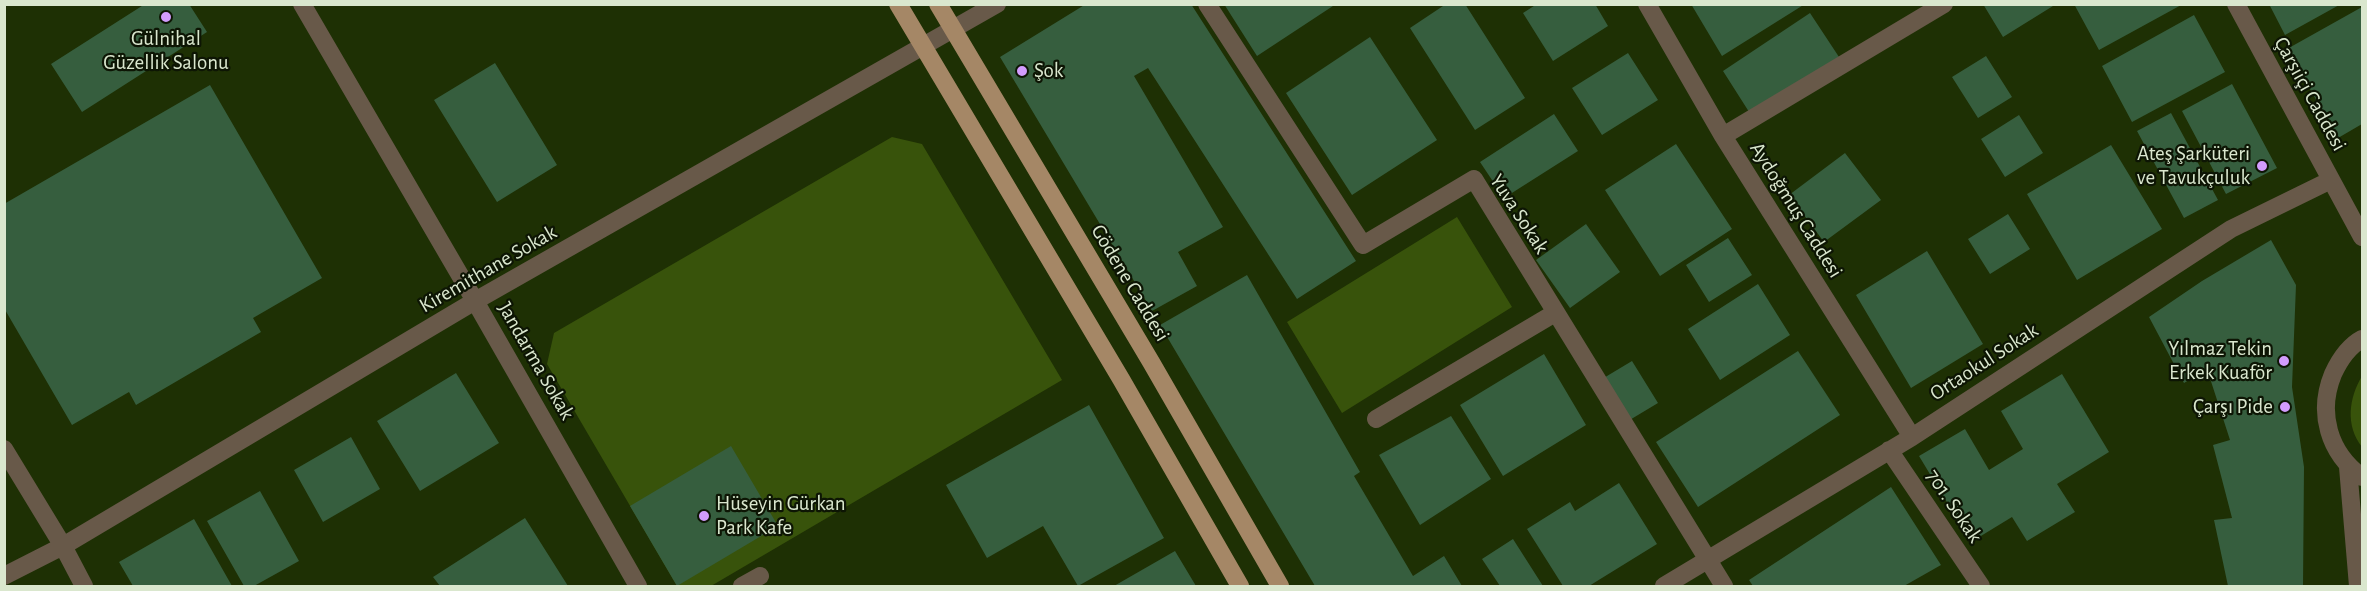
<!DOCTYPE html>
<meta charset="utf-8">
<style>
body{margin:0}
#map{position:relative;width:2367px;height:591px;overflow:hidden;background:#1e3004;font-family:"Alegreya Sans",sans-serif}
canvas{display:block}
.frame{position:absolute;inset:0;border:6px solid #dae7ce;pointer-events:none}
</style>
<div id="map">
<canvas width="2367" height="591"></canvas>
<div class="frame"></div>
</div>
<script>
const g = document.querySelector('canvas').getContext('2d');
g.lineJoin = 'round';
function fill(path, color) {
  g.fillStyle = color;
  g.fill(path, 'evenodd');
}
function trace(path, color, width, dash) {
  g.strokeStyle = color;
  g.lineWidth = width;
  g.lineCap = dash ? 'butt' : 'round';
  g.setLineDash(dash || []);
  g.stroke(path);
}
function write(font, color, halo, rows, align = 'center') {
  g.font = font + ' "Alegreya Sans",sans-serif';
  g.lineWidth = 4.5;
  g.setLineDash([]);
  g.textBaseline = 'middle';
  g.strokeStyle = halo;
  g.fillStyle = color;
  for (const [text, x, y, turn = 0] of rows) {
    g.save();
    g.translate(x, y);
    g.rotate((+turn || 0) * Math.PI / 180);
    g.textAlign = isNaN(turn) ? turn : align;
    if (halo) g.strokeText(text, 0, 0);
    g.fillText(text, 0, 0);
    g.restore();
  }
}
fill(new Path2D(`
 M 892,137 L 922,144 L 1062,380 L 711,586 L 677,586 L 547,364 L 554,333 Z
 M 1457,217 L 1512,307 L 1342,413 L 1287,322 Z
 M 2362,376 L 2362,447 C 2345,425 2349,398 2362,376 Z`), '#38530b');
fill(new Path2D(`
 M 145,4 L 189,4 L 207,32 L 82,112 L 51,64 Z
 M 1086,4 L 1191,4 L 1356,261 L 1297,299 L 1148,68 L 1134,76 L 1223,227 L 1178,252 L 1197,286 L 1152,311 L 1000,57 Z
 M 1224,4 L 1336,4 L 1257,56 Z
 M 1446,4 L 1465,4 L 1525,98 L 1475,130 L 1410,28 Z
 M 1537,4 L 1595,4 L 1608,26 L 1553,61 L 1523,13 Z
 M 1691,4 L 1805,4 L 1722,56 Z
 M 1983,4 L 2052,4 L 2053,6 L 2003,37 Z
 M 2074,4 L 2183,4 L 2099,50 Z
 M 2269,4 L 2341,4 L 2285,35 Z
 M 2362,7 L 2362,124 L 2338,138 L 2287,49 Z
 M 1810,13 L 1839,57 L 1751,115 L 1723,71 Z
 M 2194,15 L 2225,72 L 2132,122 L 2102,66 Z
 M 1370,37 L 1437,140 L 1352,195 L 1286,93 Z
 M 1628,53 L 1658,100 L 1602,135 L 1572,88 Z
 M 1986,56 L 2012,97 L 1978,118 L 1952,77 Z
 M 495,63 L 557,165 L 497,202 L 434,100 Z
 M 2232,84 L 2277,168 L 2226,194 L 2182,111 Z
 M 210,85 L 322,278 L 253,318 L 261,332 L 136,405 L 129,392 L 72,425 L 4,308 L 4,204 Z
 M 2171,113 L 2218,200 L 2184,218 L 2137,131 Z
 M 1554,114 L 1578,151 L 1504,198 L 1480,162 Z
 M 2019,115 L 2043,153 L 2005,177 L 1981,139 Z
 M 1676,144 L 1732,229 L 1660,276 L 1605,190 Z
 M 2111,145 L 2162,229 L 2077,280 L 2027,194 Z
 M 1845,153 L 1881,200 L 1824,242 L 1789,195 Z
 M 2008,214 L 2030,249 L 1990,274 L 1968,239 Z
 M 1586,224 L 1620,272 L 1570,308 L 1536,260 Z
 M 1728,238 L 1752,275 L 1709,302 L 1686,265 Z
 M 2271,240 L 2296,285 L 2292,387 L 2304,467 L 2303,586 L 2228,586 L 2214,520 L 2232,518 L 2213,445 L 2230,440 L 2207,369 L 2184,383 L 2149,317 L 2202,281 Z
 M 1927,251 L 1983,344 L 1911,388 L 1856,295 Z
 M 1247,275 L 1360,472 L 1354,476 L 1413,576 L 1444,556 L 1462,586 L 1315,586 L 1160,325 Z
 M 1758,284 L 1790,335 L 1720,380 L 1688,329 Z
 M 1798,351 L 1840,415 L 1698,507 L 1656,442 Z
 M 1544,354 L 1586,425 L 1503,476 L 1460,405 Z
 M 1632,361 L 1658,403 L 1628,421 L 1602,379 Z
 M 456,373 L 499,443 L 420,491 L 377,421 Z
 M 2062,374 L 2109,452 L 2057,484 L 2075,512 L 2027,541 L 2012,517 L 1971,542 L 1919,456 L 1965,429 L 1989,470 L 2023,449 L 2001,411 Z
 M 1089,405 L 1164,538 L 1078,586 L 1043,526 L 987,558 L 946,485 Z
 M 1451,416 L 1491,479 L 1420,525 L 1379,455 Z
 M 351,437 L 380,489 L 323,522 L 294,470 Z
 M 731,446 L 778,526 L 677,586 L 630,506 Z
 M 1619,483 L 1657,544 L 1589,586 L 1563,586 L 1527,529 L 1570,502 L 1575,511 Z
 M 1891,487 L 1941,565 L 1904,586 L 1753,586 L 1749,580 Z
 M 260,491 L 299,561 L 254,586 L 244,586 L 207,521 Z
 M 525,518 L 568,586 L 440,586 L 433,577 Z
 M 194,519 L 232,586 L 133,586 L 119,562 Z
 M 1513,539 L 1543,586 L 1500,586 L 1482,559 Z
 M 1175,551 L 1196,586 L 1114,586 Z`), '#365e3e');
trace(new Path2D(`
 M 302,4 L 475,301 L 638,586
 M 1207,4 L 1363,245 L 1474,179 L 1724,586
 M 1647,4 L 1723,136 L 1912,437
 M 2236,4 L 2362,237
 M 1723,136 L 1944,4
 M 2362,339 C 2349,346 2339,361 2333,374 C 2317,413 2329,453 2362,477
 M 1376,419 L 1555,313
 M 4,449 L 63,546 L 84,586
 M 1889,450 L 1981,586
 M 2348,467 L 2358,586
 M 4,576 L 63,546 L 475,301 L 997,4
 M 742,586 L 760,576
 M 1664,586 L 1912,437 L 2231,229 L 2331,180`), '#685949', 18);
trace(new Path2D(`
 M 898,4 L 1121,379 L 1240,586
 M 938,4 L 1151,362 L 1280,586`), '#a58766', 18);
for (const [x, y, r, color] of [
 [166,17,6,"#d29cfd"],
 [1022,71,6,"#d29cfd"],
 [2262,166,6,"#d29cfd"],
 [2284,361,6,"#d29cfd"],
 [2285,407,6,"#d29cfd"],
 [704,516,6,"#d29cfd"]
]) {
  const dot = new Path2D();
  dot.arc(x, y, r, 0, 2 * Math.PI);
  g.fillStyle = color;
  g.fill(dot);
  trace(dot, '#0d1504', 2);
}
write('21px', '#dae7ce', '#0d1504', [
 ["Gülnihal",166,39,"center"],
 ["Güzellik Salonu",166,63,"center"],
 ["Şok",1034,71,"left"],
 ["Ateş Şarküteri",2250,154],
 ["ve Tavukçuluk",2250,178],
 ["Yılmaz Tekin",2272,349],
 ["Erkek Kuaför",2272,373],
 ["Çarşı Pide",2273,407],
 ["Hüseyin Gürkan",716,504,"left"],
 ["Park Kafe",716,528,"left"]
], 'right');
write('21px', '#dae7ce', '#0d1504', [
 ["Çarşıiçi Caddesi",2310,94,61],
 ["Aydoğmuş Caddesi",1796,210,58],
 ["Yuva Sokak",1519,214,57],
 ["Kiremithane Sokak",488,269,-30],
 ["Gödene Caddesi",1130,283,59],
 ["Jandarma Sokak",536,361,60],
 ["Ortaokul Sokak",1984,362,-33],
 ["701. Sokak",1954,506,56]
]);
</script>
